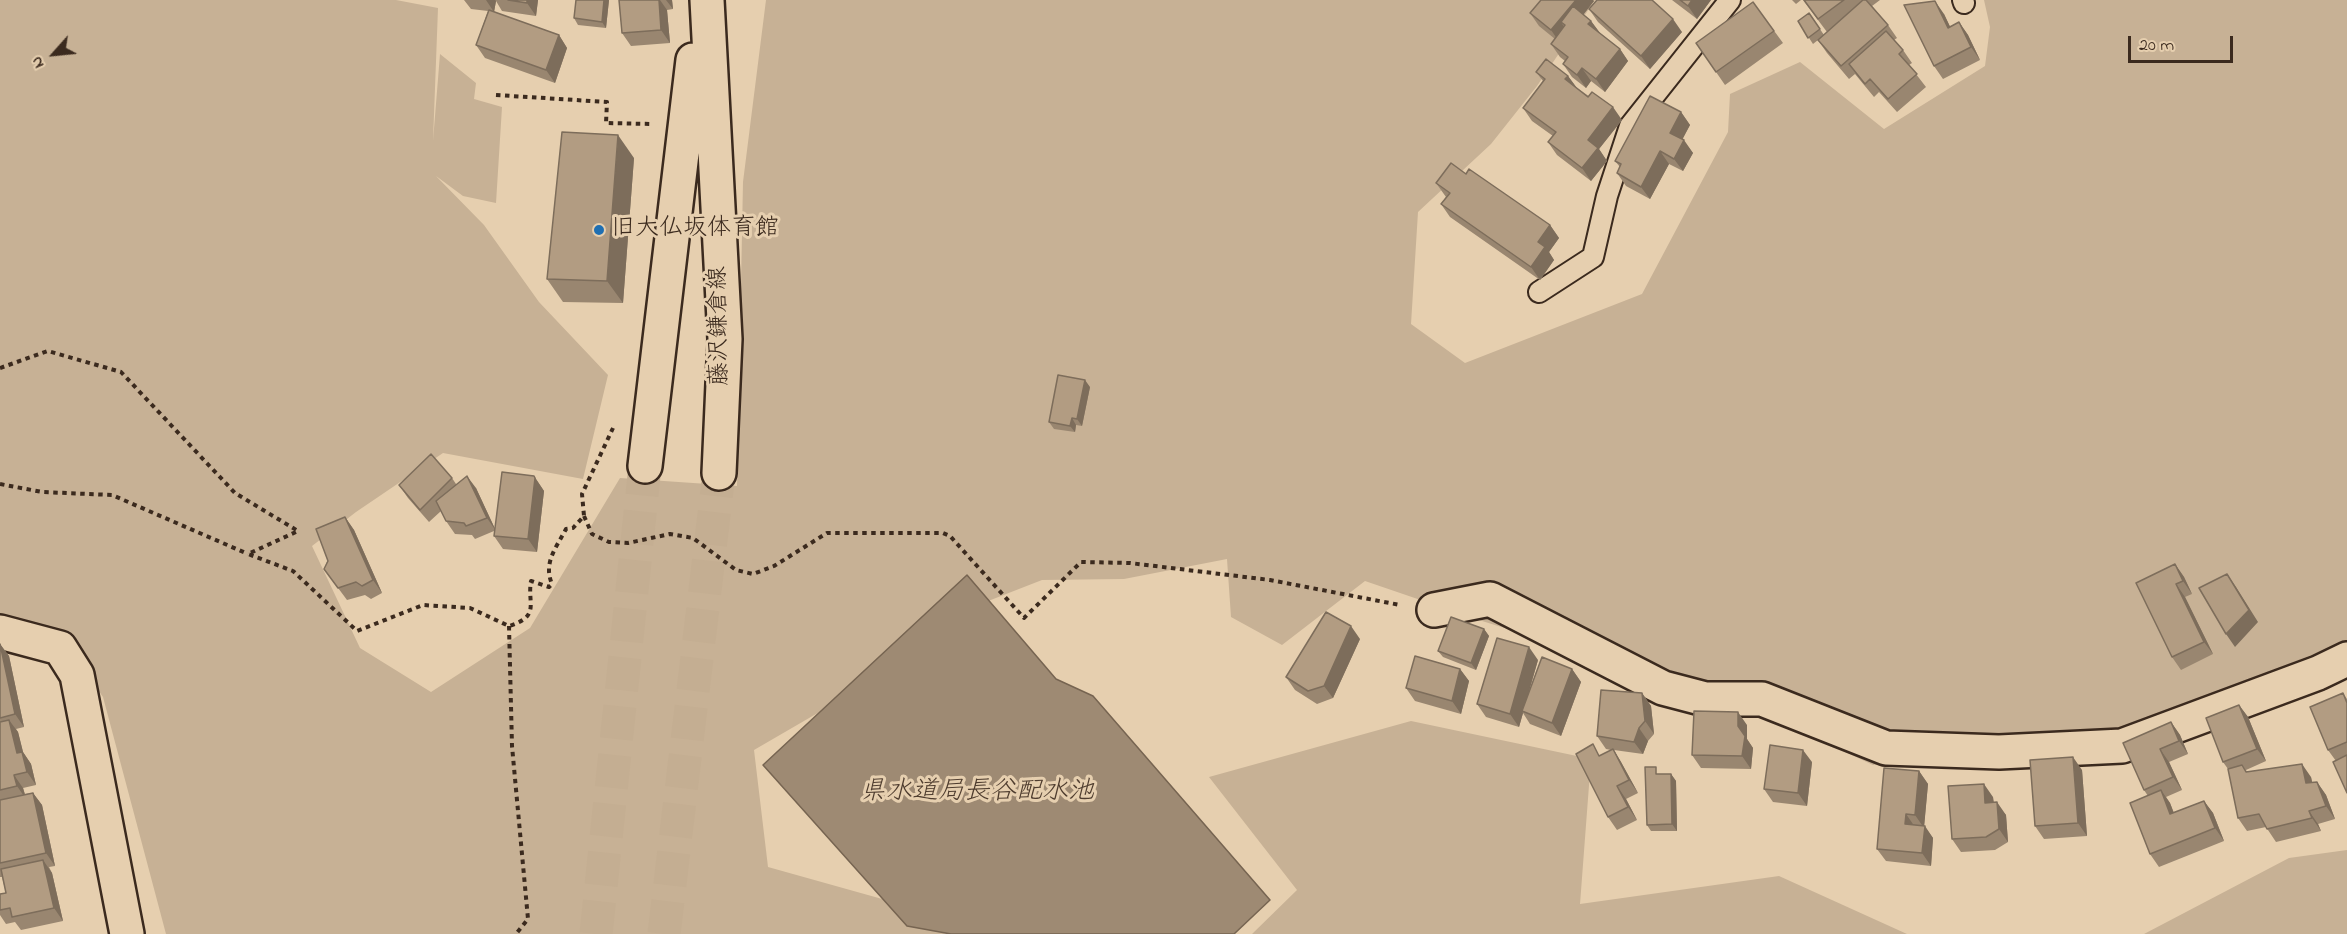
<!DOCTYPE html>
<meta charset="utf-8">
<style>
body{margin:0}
#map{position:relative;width:2347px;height:934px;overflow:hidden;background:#e6cfaf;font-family:"Indie Flower",sans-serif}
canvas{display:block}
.north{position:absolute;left:24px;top:24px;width:60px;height:60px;-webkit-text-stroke:4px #e6cfaf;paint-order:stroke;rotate:243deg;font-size:16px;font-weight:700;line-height:24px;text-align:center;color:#3b2a1e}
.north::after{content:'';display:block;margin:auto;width:21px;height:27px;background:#3b2a1e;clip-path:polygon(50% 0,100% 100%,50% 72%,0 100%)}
.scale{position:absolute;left:2128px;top:36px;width:105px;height:27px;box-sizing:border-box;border:3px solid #3b2a1e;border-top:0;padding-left:8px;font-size:18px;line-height:21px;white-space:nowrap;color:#3b2a1e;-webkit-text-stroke:4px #e6cfaf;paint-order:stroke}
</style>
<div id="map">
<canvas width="2347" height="934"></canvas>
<div class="north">N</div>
<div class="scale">20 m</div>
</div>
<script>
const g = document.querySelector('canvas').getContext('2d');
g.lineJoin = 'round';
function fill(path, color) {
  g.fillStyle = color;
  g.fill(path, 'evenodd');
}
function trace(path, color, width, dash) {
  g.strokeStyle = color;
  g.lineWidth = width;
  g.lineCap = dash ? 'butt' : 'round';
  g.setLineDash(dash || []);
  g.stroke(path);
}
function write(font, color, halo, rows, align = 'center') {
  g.font = font + ' "Indie Flower","Klee One",sans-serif';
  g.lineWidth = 6;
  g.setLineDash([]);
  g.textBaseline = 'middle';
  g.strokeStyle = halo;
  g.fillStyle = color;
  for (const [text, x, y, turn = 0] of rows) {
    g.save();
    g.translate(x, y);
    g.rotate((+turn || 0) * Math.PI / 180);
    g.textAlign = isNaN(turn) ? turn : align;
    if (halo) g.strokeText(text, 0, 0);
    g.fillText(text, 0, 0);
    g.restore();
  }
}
fill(new Path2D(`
 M 0,0 L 396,0 L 438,8 L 433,141 L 440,54 L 476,83 L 474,99 L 502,107 L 496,203 L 463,196 L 436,176 L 484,225 L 539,302 L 608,375 L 583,479 L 443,453 L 356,512 L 312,546 L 360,648 L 431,692 L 530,628 L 620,478 L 737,486 L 743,182 L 766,0 L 1595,0 L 1537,86 L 1491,144 L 1418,212 L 1411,324 L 1465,363 L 1642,294 L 1728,132 L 1730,94 L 1800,62 L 1884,129 L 1985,66 L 1990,27 L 1984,0 L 2347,0 L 2347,641 L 2112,734 L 1873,765 L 1740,702 L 1479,620 L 1365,581 L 1282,645 L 1231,617 L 1227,559 L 1124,579 L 1042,580 L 960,612 L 909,660 L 754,750 L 768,867 L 1007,934 L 166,934 L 103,697 L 59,634 L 0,616 Z
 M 1411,721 L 1591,759 L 1580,904 L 1779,876 L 1907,934 L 1252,934 L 1297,890 L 1209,777 Z
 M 2347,850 L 2347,934 L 2144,934 L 2289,858 Z`), '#c7b195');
const water = new Path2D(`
 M 967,575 L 1056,679 L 1093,696 L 1270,900 L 1234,934 L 951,934 L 907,926 L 763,765 Z`);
fill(water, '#9e8a73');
trace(water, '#766451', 1.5);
trace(new Path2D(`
 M 596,934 L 645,466
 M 664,934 L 719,473`), '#c4ae92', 33, [33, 16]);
const service = new Path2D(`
 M 1963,0 L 1964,3
 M 1539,292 L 1593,257 L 1607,196 L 1630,126 L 1730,0`);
const minor = new Path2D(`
 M 1434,610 L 1490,599 L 1663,688 L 1705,699 L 1762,699 L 1886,748 L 1999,752 L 2122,746 L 2318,673 L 2347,659
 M 0,632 L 60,648 L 77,675 L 127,934`);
const primary = new Path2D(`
 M 707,0 L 725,339 L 719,473
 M 645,466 L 693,60`);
trace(service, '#3b2a1e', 24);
trace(minor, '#3b2a1e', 38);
trace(primary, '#3b2a1e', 38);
trace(new Path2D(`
 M 496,95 L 607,102 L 606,123 L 653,124
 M 0,368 L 48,351 L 121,372 L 235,493 L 298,531 L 248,554 L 293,571 L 357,631 L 423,605 L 470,608 L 509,626 C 541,616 527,604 531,581 L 549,587 L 552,584 C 543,563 556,548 566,529 L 573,528 L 584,516 L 582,494 L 613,428
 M 0,484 L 42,492 L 112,495 L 248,554
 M 584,516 L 592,534 L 609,542 L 628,543 L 670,534 L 693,538 L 736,570 L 753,574 L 774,566 L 827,533 L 943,533 L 950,536 L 1024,618 L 1081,562 L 1130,563 L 1270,580 L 1400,605
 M 509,626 L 512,746 L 528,919 L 516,934`), '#3b2a1e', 4, [4.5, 4.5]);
trace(service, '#e6cfaf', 20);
trace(minor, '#e6cfaf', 33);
trace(primary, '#e6cfaf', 33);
fill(new Path2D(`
 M 464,0 L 538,0 L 536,16 L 502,11 L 496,1 L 494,12 L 559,35 L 567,48 L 555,83 L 485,58 L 476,45 L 488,11 L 471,9 Z
 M 609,0 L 606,28 L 578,25 L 574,18 Z
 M 619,0 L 672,0 L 673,9 L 667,10 L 670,43 L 631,46 L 622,33 Z
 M 1672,0 L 1711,0 L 1697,19 Z
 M 1792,0 L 1801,0 L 1796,4 Z
 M 1803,0 L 1880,0 L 1872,6 L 1888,25 L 1897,38 L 1894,40 L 1903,50 L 1912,63 L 1909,65 L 1926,87 L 1897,112 L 1879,92 L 1874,97 L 1855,74 L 1849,79 L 1827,53 L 1818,40 L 1813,44 L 1798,21 L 1809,13 L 1824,35 L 1827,32 Z
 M 1594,1 L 1583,14 L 1591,21 L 1600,33 L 1620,49 L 1628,61 L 1605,92 L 1591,81 L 1586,88 L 1572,77 L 1563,64 L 1565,61 L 1560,57 L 1551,44 L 1555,39 L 1539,26 L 1530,13 Z
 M 1753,2 L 1783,43 L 1725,85 L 1696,43 Z
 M 1589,9 L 1682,32 L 1650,69 L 1598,22 Z
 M 1944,14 L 1950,27 L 1959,22 L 1968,35 L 1980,60 L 1943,79 L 1934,66 Z
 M 1536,72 L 1568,76 L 1576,87 L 1622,120 L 1599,149 L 1607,161 L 1591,181 L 1557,155 L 1548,142 L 1553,136 L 1532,121 L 1523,108 L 1543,81 Z
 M 1681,112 L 1690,125 L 1682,139 L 1693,153 L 1683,171 L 1669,164 L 1650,199 L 1626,186 L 1617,173 L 1620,167 L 1615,161 Z
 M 634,158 L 623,303 L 563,302 L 547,279 Z
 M 1436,183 L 1550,225 L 1559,238 L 1549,252 L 1554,260 L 1540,280 L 1450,217 L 1441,204 L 1446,197 Z
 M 1090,387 L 1082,426 L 1076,425 L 1075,432 L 1054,429 L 1049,422 Z
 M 534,476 L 544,491 L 537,552 L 503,549 L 494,536 L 494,531 L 475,539 L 472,535 L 455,534 L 446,521 L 441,511 L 429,522 L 408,498 L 399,485 L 452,478 L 456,484 L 476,488 L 495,529 Z
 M 345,517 L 354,530 L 382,593 L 371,599 L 365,595 L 347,600 L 324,569 Z
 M 2175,564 L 2184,577 L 2192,594 L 2185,597 L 2213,654 L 2181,670 L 2172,657 Z
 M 1484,629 L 1489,636 L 1476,670 L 1443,657 L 1438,651 Z
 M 1360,639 L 1333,698 L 1317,704 L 1295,690 L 1286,677 Z
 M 0,644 L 9,656 L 24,727 L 16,729 L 18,732 L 23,752 L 31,764 L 36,785 L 23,788 L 25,794 L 33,793 L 42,805 L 55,866 L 49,867 L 52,873 L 63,921 L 21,930 L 15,922 L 6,924 L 0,915 L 0,894 L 6,893 L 2,877 L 0,877 Z
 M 1538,660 L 1530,688 L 1572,669 L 1581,682 L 1561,736 L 1530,724 L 1523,713 L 1519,727 L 1486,717 L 1477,704 Z
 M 1460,669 L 1469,681 L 1461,714 L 1415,701 L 1406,688 Z
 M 1642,693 L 1651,706 L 1654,734 L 1648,741 L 1643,754 L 1614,750 L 1621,762 L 1638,793 L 1626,799 L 1637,820 L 1617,830 L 1608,817 L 1601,755 L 1611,750 L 1606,749 L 1597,736 Z
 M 2343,693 L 2347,699 L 2347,793 L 2336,761 L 2328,750 Z
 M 2239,705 L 2248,717 L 2266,761 L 2246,770 L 2247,772 L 2311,777 L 2312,782 L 2317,782 L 2326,795 L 2335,819 L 2318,824 L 2321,831 L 2276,842 L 2266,827 L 2247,831 L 2238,818 L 2228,769 L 2223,762 Z
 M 2171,722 L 2180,735 L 2188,754 L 2169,762 L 2182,790 L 2166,797 L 2170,803 L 2174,813 L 2204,801 L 2213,813 L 2224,841 L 2159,867 L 2150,854 L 2148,796 L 2144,790 Z
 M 1747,725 L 1747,739 L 1753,748 L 1751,769 L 1701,768 L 1692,755 Z
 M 1812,762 L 1807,806 L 1773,802 L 1764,789 Z
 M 2082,770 L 2087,836 L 2044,839 L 2035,826 Z
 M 1919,771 L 1928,784 L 1924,826 L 1933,838 L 1931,866 L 1886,861 L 1877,849 Z
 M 1660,774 L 1671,774 L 1676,781 L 1677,831 L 1651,831 L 1647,825 Z
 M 1993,797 L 1994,802 L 2006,815 L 2008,842 L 1995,850 L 1961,852 L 1952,839 Z`), '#998670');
fill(new Path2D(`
 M 486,0 L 495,0 L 496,1 L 494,12 Z
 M 527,0 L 538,0 L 536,16 L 527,3 Z
 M 604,0 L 609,0 L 606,28 L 602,22 Z
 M 659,0 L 660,0 L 667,10 L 670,43 L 661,30 Z
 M 666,0 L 672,0 L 673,9 Z
 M 1576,0 L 1593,0 L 1594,1 L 1570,32 L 1565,25 L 1561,22 L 1568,33 L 1560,43 L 1551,30 Z
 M 1692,0 L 1711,0 L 1697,19 L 1688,6 Z
 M 1935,1 L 1944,14 L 1957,41 L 1948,28 Z
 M 1673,19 L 1682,32 L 1650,69 L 1641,56 Z
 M 1591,21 L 1600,33 L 1588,24 Z
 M 1959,22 L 1968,35 L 1980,60 L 1971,47 Z
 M 559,35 L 567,48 L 555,83 L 546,70 Z
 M 1620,49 L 1628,61 L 1605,92 L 1596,79 Z
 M 1582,68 L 1591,81 L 1586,88 L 1577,75 Z
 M 1568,76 L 1577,88 L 1565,79 Z
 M 1613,107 L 1622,120 L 1599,149 L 1607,161 L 1591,181 L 1582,168 L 1588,140 Z
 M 1681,112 L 1690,125 L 1679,146 L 1670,133 Z
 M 618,135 L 634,158 L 623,303 L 607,281 Z
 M 1684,140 L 1693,153 L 1683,171 L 1674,159 Z
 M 1660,151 L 1669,164 L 1650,199 L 1641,187 Z
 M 1550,225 L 1559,238 L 1549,252 L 1554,260 L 1540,280 L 1531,267 L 1538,242 Z
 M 1085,380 L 1090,387 L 1082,426 L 1077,419 Z
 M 1072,418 L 1076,425 L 1075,432 L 1070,426 Z
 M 467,476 L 476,488 L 496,531 L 487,518 Z
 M 534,476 L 544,491 L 537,552 L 528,539 Z
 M 345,517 L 354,530 L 382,593 L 373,580 Z
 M 2175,564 L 2184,577 L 2192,594 L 2183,581 Z
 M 2227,574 L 2236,587 L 2258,622 L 2235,647 L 2226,634 Z
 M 2176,584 L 2185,597 L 2213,654 L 2204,642 Z
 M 1351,626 L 1360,639 L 1333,698 L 1324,686 Z
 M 1484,629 L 1489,636 L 1476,670 L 1471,663 Z
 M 0,644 L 9,656 L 24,727 L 15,714 Z
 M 1529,647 L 1538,660 L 1523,712 L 1522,711 L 1523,713 L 1519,727 L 1510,714 Z
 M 1460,669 L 1469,681 L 1461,714 L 1452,701 Z
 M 1572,669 L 1581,682 L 1561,736 L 1552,723 Z
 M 1642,693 L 1651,706 L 1654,734 L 1645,721 Z
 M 2239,705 L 2248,717 L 2266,761 L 2257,749 Z
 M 1738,712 L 1747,725 L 1747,739 L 1753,748 L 1751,769 L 1742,756 L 1738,726 Z
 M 9,720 L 18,732 L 23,752 L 31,764 L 36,785 L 27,772 L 17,753 Z
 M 2171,722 L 2180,735 L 2188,754 L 2179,741 Z
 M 1639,728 L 1648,741 L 1643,754 L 1634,742 Z
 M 1613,749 L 1621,762 L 1638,793 L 1629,780 Z
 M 2160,749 L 2169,762 L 2182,790 L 2173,777 Z
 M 1803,750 L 1812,762 L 1807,806 L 1798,793 Z
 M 2073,757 L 2082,770 L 2087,836 L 2078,823 Z
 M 2302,764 L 2311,777 L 2315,796 L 2306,783 Z
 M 1919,771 L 1928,784 L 1924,828 L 1915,815 Z
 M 1671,774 L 1676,781 L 1677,831 L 1672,824 Z
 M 14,775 L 23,788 L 26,799 L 17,786 Z
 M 2317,782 L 2326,795 L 2335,819 L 2326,806 Z
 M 1984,784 L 1993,797 L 1994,816 L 1985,803 Z
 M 1617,786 L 1626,799 L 1637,820 L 1628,807 Z
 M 2161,790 L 2170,803 L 2179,827 L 2170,814 Z
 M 33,793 L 42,805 L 55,866 L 46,853 Z
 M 2204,801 L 2213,813 L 2224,841 L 2215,828 Z
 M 1997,802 L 2006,815 L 2008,842 L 1999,829 Z
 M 2309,811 L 2318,824 L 2321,831 L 2312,818 Z
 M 1906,814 L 1915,827 L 1905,824 Z
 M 1925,826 L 1933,838 L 1931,866 L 1922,853 Z
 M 43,860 L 52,873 L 63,921 L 54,908 Z`), '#7d6d5b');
const building = new Path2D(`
 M 508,0 L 527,0 L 527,3 Z
 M 576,0 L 604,0 L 602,22 L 574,18 Z
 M 619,0 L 659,0 L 661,30 L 622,33 Z
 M 1541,0 L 1576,0 L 1551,30 L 1530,13 Z
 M 1597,0 L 1652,0 L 1673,19 L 1641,56 L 1589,9 Z
 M 1680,0 L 1692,0 L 1688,6 Z
 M 1804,0 L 1844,0 L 1818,19 Z
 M 1863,0 L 1866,0 L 1888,25 L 1841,66 L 1818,40 Z
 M 1935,1 L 1948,28 L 1959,22 L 1971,47 L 1934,66 L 1904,5 Z
 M 1753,2 L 1774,31 L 1716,72 L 1696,43 Z
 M 1573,6 L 1591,21 L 1588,24 L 1620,49 L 1596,79 L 1582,68 L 1577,75 L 1563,64 L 1568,57 L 1551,44 L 1565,25 L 1561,22 Z
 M 489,10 L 559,35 L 546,70 L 476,45 Z
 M 1809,13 L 1820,29 L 1808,38 L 1798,21 Z
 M 1886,31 L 1903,50 L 1899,54 L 1917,74 L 1888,99 L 1870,79 L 1865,84 L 1849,64 Z
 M 1546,59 L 1568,76 L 1565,79 L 1588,97 L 1592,92 L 1613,107 L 1588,140 L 1598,148 L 1582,168 L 1548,142 L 1556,132 L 1523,108 L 1545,79 L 1536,72 Z
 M 1650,96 L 1681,112 L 1670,133 L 1684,140 L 1674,159 L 1660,151 L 1641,187 L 1617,173 L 1621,164 L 1615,161 Z
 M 562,132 L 618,135 L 607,281 L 547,279 Z
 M 1451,163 L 1466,174 L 1469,169 L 1550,225 L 1538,242 L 1545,247 L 1531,267 L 1441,204 L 1450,193 L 1436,183 Z
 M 1058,375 L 1085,380 L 1077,419 L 1072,418 L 1070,426 L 1049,422 Z
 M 431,454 L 452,478 L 420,510 L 399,485 Z
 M 502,472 L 534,476 L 535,478 L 528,539 L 494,536 Z
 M 467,476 L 487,518 L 466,526 L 464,523 L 446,521 L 436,501 Z
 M 345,517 L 373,580 L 362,586 L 356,582 L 338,588 L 324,569 L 328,561 L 316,529 Z
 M 2175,564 L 2183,581 L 2176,584 L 2204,642 L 2172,657 L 2136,583 Z
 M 2227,574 L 2249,610 L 2226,634 L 2199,588 Z
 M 1326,612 L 1351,626 L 1324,686 L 1308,691 L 1286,677 Z
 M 1451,617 L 1484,629 L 1471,663 L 1438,651 Z
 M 1497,638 L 1529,647 L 1510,714 L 1477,704 Z
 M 0,644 L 15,714 L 0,718 Z
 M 1415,656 L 1460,669 L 1452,701 L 1406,688 Z
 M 1542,657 L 1572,669 L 1552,723 L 1522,711 Z
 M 1601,690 L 1642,693 L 1645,721 L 1639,728 L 1634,742 L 1597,736 Z
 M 2343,693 L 2347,703 L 2347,742 L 2328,750 L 2310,707 Z
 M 2239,705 L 2257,749 L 2223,762 L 2206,718 Z
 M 1694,711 L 1738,712 L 1738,726 L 1745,736 L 1742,756 L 1692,755 Z
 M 9,720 L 17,753 L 22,752 L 27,772 L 14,775 L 17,786 L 0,790 L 0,722 Z
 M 2171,722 L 2179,741 L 2160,749 L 2173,777 L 2144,790 L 2123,743 Z
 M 1593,744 L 1599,756 L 1613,749 L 1629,780 L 1617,786 L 1628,807 L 1608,817 L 1576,754 Z
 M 1770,745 L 1803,750 L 1798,793 L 1764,789 Z
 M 2347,755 L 2347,793 L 2333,762 Z
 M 2073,757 L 2078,823 L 2035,826 L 2030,760 Z
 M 2302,764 L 2306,783 L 2317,782 L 2326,806 L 2309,811 L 2312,818 L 2267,829 L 2259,814 L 2238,818 L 2228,769 L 2242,765 L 2246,772 Z
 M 1645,767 L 1656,767 L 1656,774 L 1671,774 L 1672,824 L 1647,825 Z
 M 1884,768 L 1919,771 L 1915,815 L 1906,814 L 1905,824 L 1925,826 L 1922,853 L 1877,849 Z
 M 1984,784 L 1985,803 L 1997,802 L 1999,829 L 1986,837 L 1952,839 L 1948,786 Z
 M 2161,790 L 2170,814 L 2204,801 L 2215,828 L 2150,854 L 2130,803 Z
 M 33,793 L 46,853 L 0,863 L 0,800 Z
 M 43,860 L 54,908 L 12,917 L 10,908 L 0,910 L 0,894 L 6,893 L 1,869 Z`);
fill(building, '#b29c82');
trace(building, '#7d6d5b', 1.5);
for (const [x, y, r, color] of [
 [599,230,6,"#1f6fb2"]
]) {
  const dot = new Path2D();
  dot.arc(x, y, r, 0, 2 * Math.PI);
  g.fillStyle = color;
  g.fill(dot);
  trace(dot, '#e6cfaf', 2);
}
write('24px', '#3b2a1e', '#e6cfaf', [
 ["旧大仏坂体育館",611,230]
], 'left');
write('24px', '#3b2a1e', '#e6cfaf', [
 ["藤沢鎌倉線",721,326,-91]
]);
write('italic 26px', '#4f3d2f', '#e6cfaf', [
 ["県水道局長谷配水池",977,794]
]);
</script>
